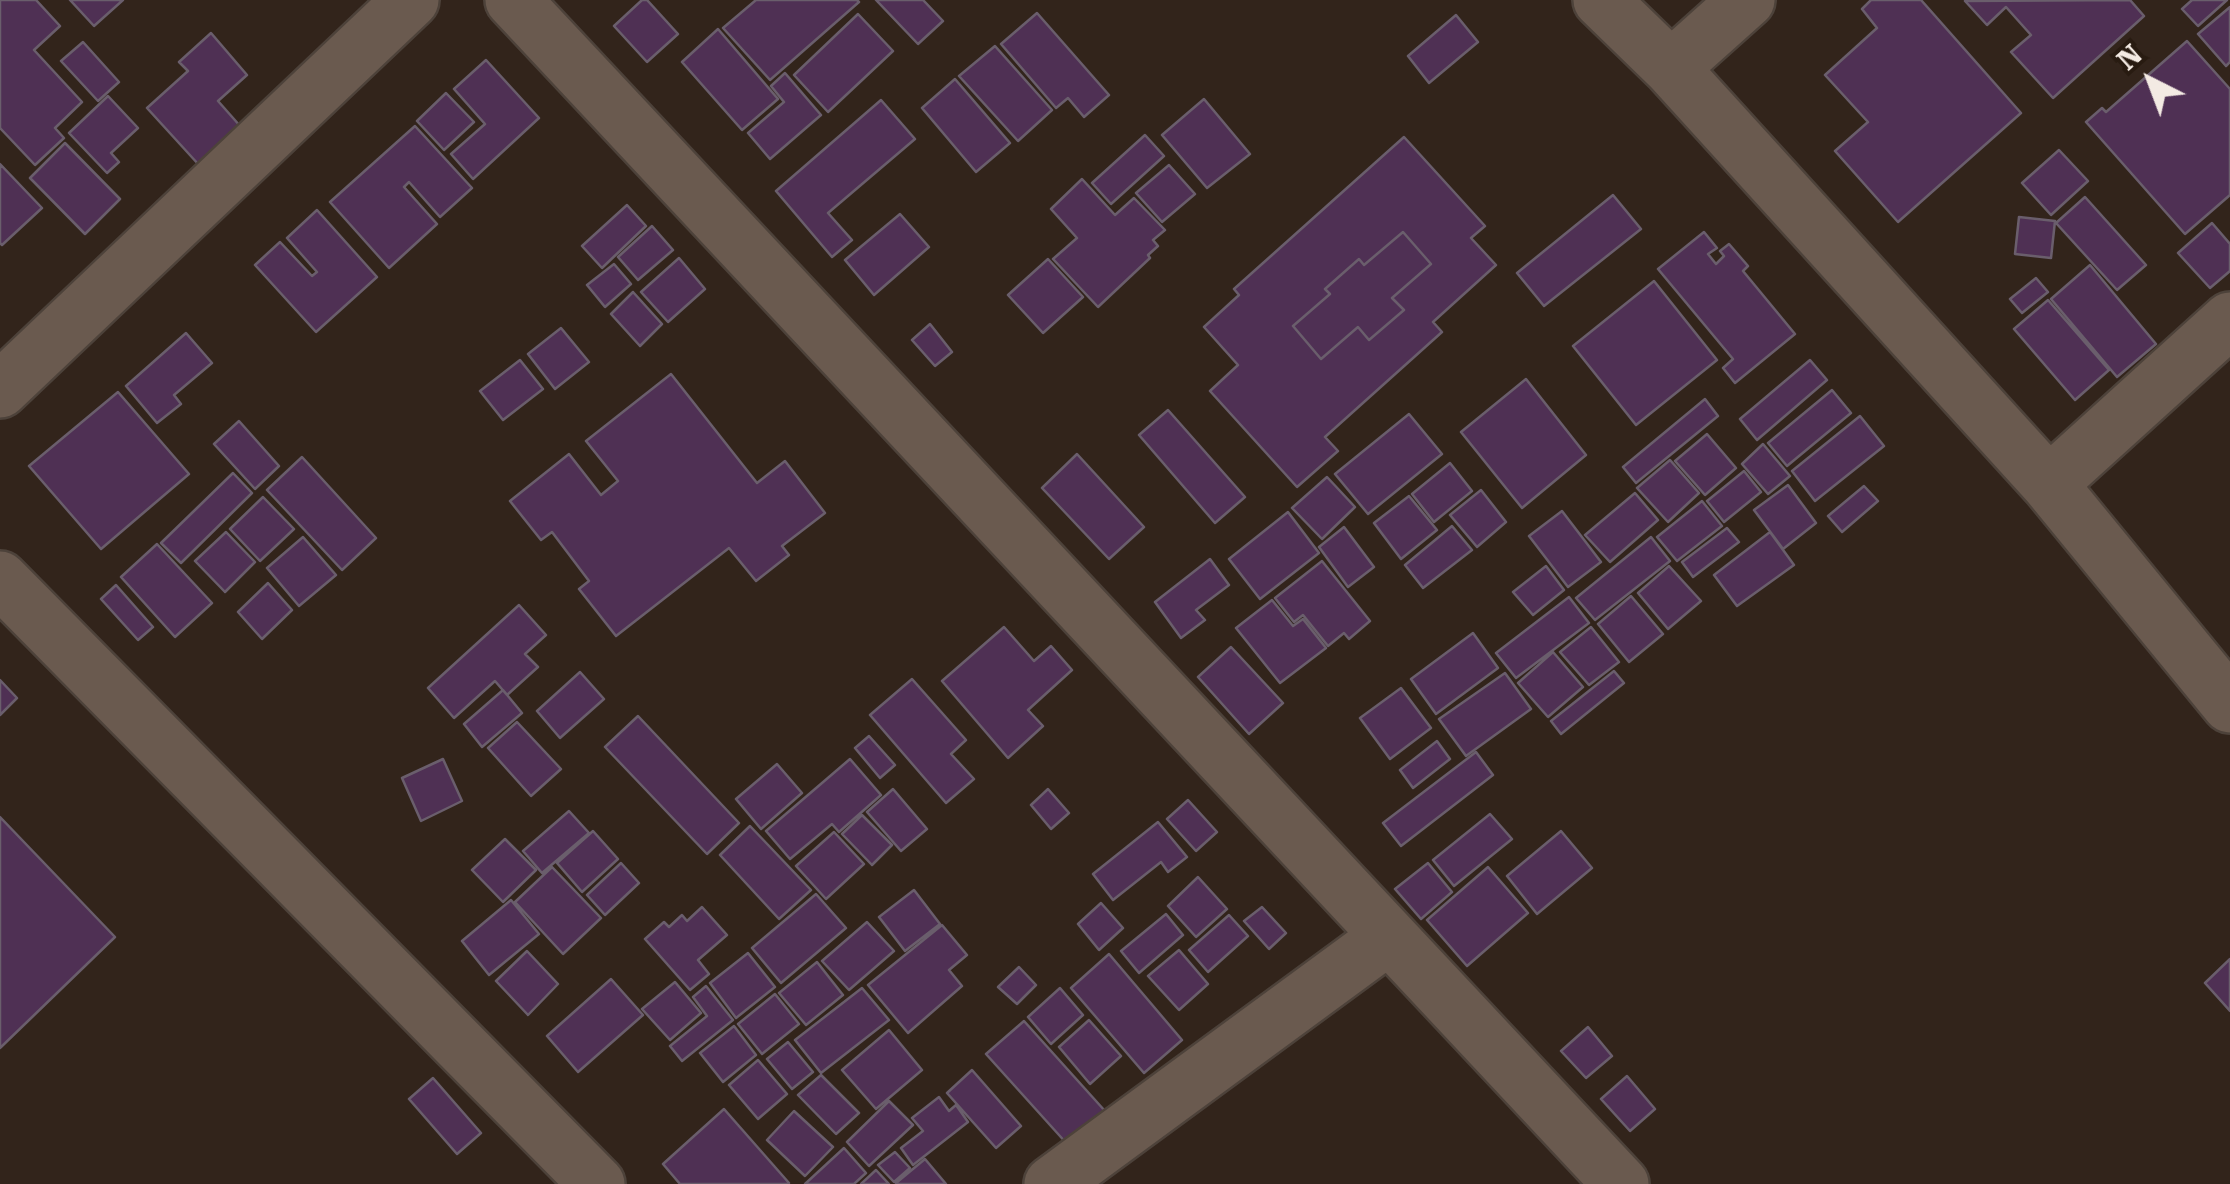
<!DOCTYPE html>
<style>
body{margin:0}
#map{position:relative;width:2230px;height:1184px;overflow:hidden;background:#32241b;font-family:"Roboto Serif",serif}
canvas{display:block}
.north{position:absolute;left:2100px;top:30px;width:100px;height:100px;-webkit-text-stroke:8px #281b11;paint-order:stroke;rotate:318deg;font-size:28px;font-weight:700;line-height:40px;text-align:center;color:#f3eae3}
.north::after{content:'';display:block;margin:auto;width:35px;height:45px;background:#f3eae3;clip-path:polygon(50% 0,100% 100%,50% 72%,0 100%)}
</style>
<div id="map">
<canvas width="2230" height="1184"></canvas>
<div class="north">N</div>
</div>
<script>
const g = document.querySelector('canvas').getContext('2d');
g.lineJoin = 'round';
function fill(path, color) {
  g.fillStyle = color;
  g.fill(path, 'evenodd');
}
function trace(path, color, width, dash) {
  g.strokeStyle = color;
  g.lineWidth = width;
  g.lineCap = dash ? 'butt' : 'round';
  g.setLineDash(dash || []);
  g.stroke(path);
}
const building = new Path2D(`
 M 0,0 L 36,0 L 60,26 L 34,50 L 82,102 L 55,128 L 64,138 L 35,165 L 0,128 Z
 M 70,0 L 123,0 L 94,26 Z
 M 642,0 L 647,0 L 678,34 L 647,62 L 614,26 Z
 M 756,0 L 857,0 L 859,2 L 770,80 L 723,28 Z
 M 876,0 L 923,0 L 943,21 L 918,44 Z
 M 1871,0 L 1921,0 L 2021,113 L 1898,222 L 1835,151 L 1868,122 L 1825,75 L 1877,28 L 1862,9 Z
 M 2130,0 L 2144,16 L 2053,98 L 2011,52 L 2031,35 L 2006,7 L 1987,25 L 1965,1 Z
 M 2192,0 L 2227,0 L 2198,26 L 2182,9 Z
 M 2230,7 L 2230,62 L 2226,66 L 2198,34 Z
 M 1037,13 L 1109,95 L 1084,117 L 1068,98 L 1056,108 L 1001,44 Z
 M 858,14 L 893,51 L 828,112 L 794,75 Z
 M 1456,15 L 1478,42 L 1429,83 L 1408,56 Z
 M 718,29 L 778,99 L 742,130 L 682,62 Z
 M 211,33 L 247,75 L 218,101 L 241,127 L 199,165 L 147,108 L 188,71 L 179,62 Z
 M 2187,41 L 2230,89 L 2230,195 L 2185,234 L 2086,122 L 2102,108 L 2106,112 Z
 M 83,42 L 119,82 L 98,101 L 61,61 Z
 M 995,46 L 1052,110 L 1018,141 L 959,76 Z
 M 486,60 L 539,118 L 473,179 L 451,154 L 485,124 L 454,89 Z
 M 785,73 L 821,115 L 770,159 L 748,133 L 784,102 L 771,86 Z
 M 955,79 L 1010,143 L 976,172 L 922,108 Z
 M 446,93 L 474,122 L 444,150 L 417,121 Z
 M 108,96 L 138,128 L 111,153 L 119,162 L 107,173 L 69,133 Z
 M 1204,99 L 1250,154 L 1207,188 L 1162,135 Z
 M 881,100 L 915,139 L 828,213 L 852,240 L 832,257 L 776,191 Z
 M 415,126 L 472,188 L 440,217 L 409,182 L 404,187 L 437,224 L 389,268 L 330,202 Z
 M 1145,135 L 1164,156 L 1111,204 L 1092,183 Z
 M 1404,137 L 1485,226 L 1471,238 L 1496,265 L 1433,322 L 1442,332 L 1325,437 L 1338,451 L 1297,487 L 1210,391 L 1238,365 L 1204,327 L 1239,295 L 1234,289 ZM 1403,232 L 1431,264 L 1392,298 L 1404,310 L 1369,340 L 1358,327 L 1321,359 L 1293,326 L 1330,294 L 1325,289 L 1359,259 L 1364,265 Z
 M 65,143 L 120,199 L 85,234 L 30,178 Z
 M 2059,150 L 2088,181 L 2051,215 L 2022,183 Z
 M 0,164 L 42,208 L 2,245 L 0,243 Z
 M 1169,165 L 1195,194 L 1162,222 L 1136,193 Z
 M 1082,179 L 1115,215 L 1134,198 L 1165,230 L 1153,240 L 1158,246 L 1148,255 L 1150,258 L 1098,307 L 1053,259 L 1077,238 L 1051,209 Z
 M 1613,195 L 1641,229 L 1544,306 L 1517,273 Z
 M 2085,197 L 2146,265 L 2117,290 L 2056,223 Z
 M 627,205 L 646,226 L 602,268 L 582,246 Z
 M 317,210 L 377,277 L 316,332 L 255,265 L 280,242 L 312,276 L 317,272 L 287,238 Z
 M 900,214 L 929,247 L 874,295 L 845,260 Z
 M 2019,217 L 2055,221 L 2051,258 L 2015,254 Z
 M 2212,223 L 2230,244 L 2230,271 L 2210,288 L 2178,253 Z
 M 652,226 L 673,250 L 638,280 L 618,257 Z
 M 1403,232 L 1431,264 L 1392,298 L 1404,310 L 1369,340 L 1358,327 L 1321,359 L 1293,326 L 1330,294 L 1325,289 L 1359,259 L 1364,265 Z
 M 1704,232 L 1717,248 L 1708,254 L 1716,264 L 1724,256 L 1720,251 L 1729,244 L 1748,266 L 1743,271 L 1795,334 L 1735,383 L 1723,368 L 1733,359 L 1658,269 Z
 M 679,258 L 705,289 L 668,322 L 641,292 Z
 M 1048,259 L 1083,297 L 1043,333 L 1008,295 Z
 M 614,264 L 631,284 L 605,307 L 587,285 Z
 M 2090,265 L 2156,344 L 2117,377 L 2051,299 Z
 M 2036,278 L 2048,292 L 2022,313 L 2010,299 Z
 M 1654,281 L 1717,360 L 1636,425 L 1573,346 Z
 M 633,292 L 662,324 L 640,346 L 611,314 Z
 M 2048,300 L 2109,370 L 2075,400 L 2014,329 Z
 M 930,324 L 952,352 L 935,366 L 912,340 Z
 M 561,328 L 589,362 L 555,389 L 528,354 Z
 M 186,333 L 212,363 L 174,395 L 181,404 L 157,423 L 126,386 Z
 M 520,360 L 543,389 L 503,420 L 480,391 Z
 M 1810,360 L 1827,380 L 1757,440 L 1740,419 Z
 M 671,374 L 757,483 L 785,461 L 825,513 L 782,546 L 789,555 L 756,581 L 729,548 L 616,636 L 579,589 L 589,581 L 552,532 L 541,540 L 510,501 L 569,454 L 601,495 L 618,481 L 586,441 Z
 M 1526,379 L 1586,455 L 1522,508 L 1461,432 Z
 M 1832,390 L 1851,413 L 1787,466 L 1768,443 Z
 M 118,392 L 189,474 L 101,549 L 29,466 Z
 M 1705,399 L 1718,416 L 1636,483 L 1623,467 Z
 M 1168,410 L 1245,497 L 1215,523 L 1139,435 Z
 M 1409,414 L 1442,454 L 1368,514 L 1335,474 Z
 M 1860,416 L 1884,446 L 1815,501 L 1792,471 Z
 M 239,421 L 279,466 L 255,489 L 214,444 Z
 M 1707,434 L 1736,468 L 1705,495 L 1675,461 Z
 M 1763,444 L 1790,476 L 1768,494 L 1742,464 Z
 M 1077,454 L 1144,527 L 1109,559 L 1042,488 Z
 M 302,457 L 376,538 L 342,570 L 267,490 Z
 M 1670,460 L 1699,493 L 1668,522 L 1637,488 Z
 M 1450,463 L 1472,491 L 1434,522 L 1412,494 Z
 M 1744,471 L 1761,492 L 1724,522 L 1707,501 Z
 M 233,473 L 252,493 L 181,563 L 161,543 Z
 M 1327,477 L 1355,507 L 1322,539 L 1292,508 Z
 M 1788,485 L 1816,523 L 1783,549 L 1754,510 Z
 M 1864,486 L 1878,501 L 1842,532 L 1828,516 Z
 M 1481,490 L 1506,522 L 1477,547 L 1450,515 Z
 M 1635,493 L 1658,520 L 1610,562 L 1585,535 Z
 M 1409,496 L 1437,530 L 1401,559 L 1374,523 Z
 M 263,497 L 294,529 L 260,561 L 230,529 Z
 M 1702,501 L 1722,526 L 1677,561 L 1657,537 Z
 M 1562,511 L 1601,562 L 1568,587 L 1529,536 Z
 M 1288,512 L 1319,553 L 1260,599 L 1229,559 Z
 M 1452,526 L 1472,550 L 1423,588 L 1405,565 Z
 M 1344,527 L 1374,567 L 1348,587 L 1319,547 Z
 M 1727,528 L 1739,542 L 1693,577 L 1682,562 Z
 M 226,532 L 255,562 L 225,592 L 195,561 Z
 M 1770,532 L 1794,565 L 1737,606 L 1714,575 Z
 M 303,537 L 336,575 L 299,606 L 267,568 Z
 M 1651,537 L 1670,561 L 1595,620 L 1576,598 Z
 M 157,544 L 212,603 L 175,637 L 121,577 Z
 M 1210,559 L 1229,585 L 1196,610 L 1205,620 L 1181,638 L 1155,602 Z
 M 1322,561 L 1370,621 L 1349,639 L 1344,633 L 1328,646 L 1303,615 L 1294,622 L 1275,598 Z
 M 1546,566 L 1564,590 L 1533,615 L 1513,592 Z
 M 1669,566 L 1701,601 L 1668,629 L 1638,593 Z
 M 268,583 L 292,610 L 262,639 L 238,612 Z
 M 116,585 L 153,627 L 138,640 L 101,599 Z
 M 1631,596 L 1663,634 L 1629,662 L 1598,624 Z
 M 1569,597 L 1589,623 L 1516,678 L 1496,653 Z
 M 1272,600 L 1293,626 L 1303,619 L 1326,648 L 1280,683 L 1236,628 Z
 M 519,605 L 546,635 L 525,654 L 538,667 L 507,695 L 495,681 L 454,718 L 428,688 Z
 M 1004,627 L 1034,661 L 1051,646 L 1072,670 L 1028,710 L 1043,726 L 1008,758 L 942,681 Z
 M 1591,627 L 1619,662 L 1589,685 L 1560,652 Z
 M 1473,633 L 1498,668 L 1436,714 L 1411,679 Z
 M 1231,647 L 1283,703 L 1249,734 L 1198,677 Z
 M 1553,652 L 1583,687 L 1548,717 L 1518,683 Z
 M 1614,671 L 1624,683 L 1561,734 L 1551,721 Z
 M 580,672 L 604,699 L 560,738 L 537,711 Z
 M 1505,673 L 1531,709 L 1466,756 L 1439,719 Z
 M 912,679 L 966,740 L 951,754 L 974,779 L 946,803 L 870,715 Z
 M 0,680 L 17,698 L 0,715 Z
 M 1401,688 L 1431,728 L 1390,759 L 1360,718 Z
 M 503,690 L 522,713 L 482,747 L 464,724 Z
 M 638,716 L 739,823 L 707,854 L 605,747 Z
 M 517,722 L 561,769 L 531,796 L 488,748 Z
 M 869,736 L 895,765 L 880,778 L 855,748 Z
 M 1437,741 L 1450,759 L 1413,788 L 1400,770 Z
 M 1476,752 L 1493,775 L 1401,846 L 1383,823 Z
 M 443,759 L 462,801 L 421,821 L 402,778 Z
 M 850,759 L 881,795 L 839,832 L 832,824 L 790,859 L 766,831 Z
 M 777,764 L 802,793 L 761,829 L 736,799 Z
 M 893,789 L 927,829 L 901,851 L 867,812 Z
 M 1048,789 L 1069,813 L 1051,829 L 1031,805 Z
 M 1188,800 L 1217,832 L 1196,851 L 1167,819 Z
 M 569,811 L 589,833 L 542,873 L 523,851 Z
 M 1490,814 L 1512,839 L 1454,886 L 1433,860 Z
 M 862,815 L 892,845 L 872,865 L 842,834 Z
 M 0,817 L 115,937 L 0,1048 Z
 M 1158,822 L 1187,857 L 1168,872 L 1161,862 L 1113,900 L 1093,874 Z
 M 750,826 L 811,890 L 779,919 L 720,855 Z
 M 593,831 L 618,859 L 582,892 L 557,863 Z
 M 1561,831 L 1592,868 L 1537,914 L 1507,876 Z
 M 834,832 L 864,864 L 826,899 L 796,866 Z
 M 505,839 L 536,870 L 503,902 L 472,870 Z
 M 621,863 L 639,883 L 605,915 L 587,895 Z
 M 1428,863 L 1452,892 L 1421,919 L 1395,889 Z
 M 552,867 L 601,918 L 563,954 L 515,902 Z
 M 1488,867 L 1528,913 L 1467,966 L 1427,920 Z
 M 1198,877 L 1227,909 L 1196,937 L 1168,906 Z
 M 914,890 L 940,924 L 905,951 L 879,917 Z
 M 816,894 L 846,928 L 781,983 L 752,948 Z
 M 511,900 L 539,934 L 489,975 L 462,941 Z
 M 1101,903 L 1123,928 L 1099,950 L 1078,924 Z
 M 702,907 L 727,935 L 698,960 L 709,974 L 690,990 L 645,939 L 664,922 L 669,927 L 682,915 L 687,921 Z
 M 1262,907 L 1286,933 L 1269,949 L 1244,921 Z
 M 1166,914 L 1183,935 L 1139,973 L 1121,951 Z
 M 1229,915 L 1248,936 L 1208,972 L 1189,950 Z
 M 867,922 L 894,951 L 849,990 L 822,961 Z
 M 942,925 L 967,955 L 949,970 L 962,986 L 908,1033 L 868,985 Z
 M 1179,950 L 1208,984 L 1179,1010 L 1148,976 Z
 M 527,951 L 558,984 L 528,1015 L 496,981 Z
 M 748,953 L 775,987 L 736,1018 L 710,983 Z
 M 1109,954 L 1182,1040 L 1144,1073 L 1071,988 Z
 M 2230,959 L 2230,1011 L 2205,983 Z
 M 817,962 L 843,995 L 806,1025 L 779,993 Z
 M 1019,967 L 1036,985 L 1017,1004 L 998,987 Z
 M 611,979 L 643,1015 L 578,1072 L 547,1036 Z
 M 675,982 L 701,1013 L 670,1040 L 642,1009 Z
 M 706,986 L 733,1020 L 682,1061 L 670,1046 L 707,1016 L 693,997 Z
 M 862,988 L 889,1020 L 821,1073 L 795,1040 Z
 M 1060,988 L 1083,1015 L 1051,1044 L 1028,1017 Z
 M 775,994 L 799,1024 L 762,1054 L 738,1024 Z
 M 1089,1020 L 1121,1056 L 1090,1084 L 1059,1047 Z
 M 1024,1021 L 1105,1111 L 1068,1145 L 986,1054 Z
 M 734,1026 L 756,1055 L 723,1082 L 700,1053 Z
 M 1588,1027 L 1612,1056 L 1586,1078 L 1561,1051 Z
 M 889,1030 L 922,1070 L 876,1109 L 842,1070 Z
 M 788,1042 L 813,1072 L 792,1089 L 767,1059 Z
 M 758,1060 L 787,1094 L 758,1119 L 729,1085 Z
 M 972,1070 L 1021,1126 L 996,1148 L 947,1093 Z
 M 821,1075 L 859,1113 L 836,1134 L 798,1095 Z
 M 1627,1076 L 1655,1109 L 1630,1131 L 1601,1099 Z
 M 433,1078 L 481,1133 L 457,1154 L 409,1099 Z
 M 939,1097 L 949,1111 L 956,1105 L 968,1122 L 913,1165 L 901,1148 L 923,1131 L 912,1118 Z
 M 889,1101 L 913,1125 L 869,1166 L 847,1142 Z
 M 724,1109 L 789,1183 L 787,1184 L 680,1184 L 663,1164 Z
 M 794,1111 L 833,1147 L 805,1176 L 767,1140 Z
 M 844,1148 L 866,1173 L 854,1184 L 805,1184 Z
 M 895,1152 L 910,1168 L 894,1182 L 878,1165 Z
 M 925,1159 L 946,1184 L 897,1184 L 896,1183 Z
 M 876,1170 L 889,1184 L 861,1184 Z`);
fill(building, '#4f3054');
trace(building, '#6a5e6c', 2.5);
const street = new Path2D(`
 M 513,0 L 1621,1184
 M 1601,0 L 1671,68 L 2049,484 L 2230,705
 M 1671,68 L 1747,0
 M 0,390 L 411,0
 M 2049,484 L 2230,320
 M 0,579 L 597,1184
 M 1052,1184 L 1388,937`);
trace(street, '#4d423a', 60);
trace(street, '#6a5a4f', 55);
</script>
